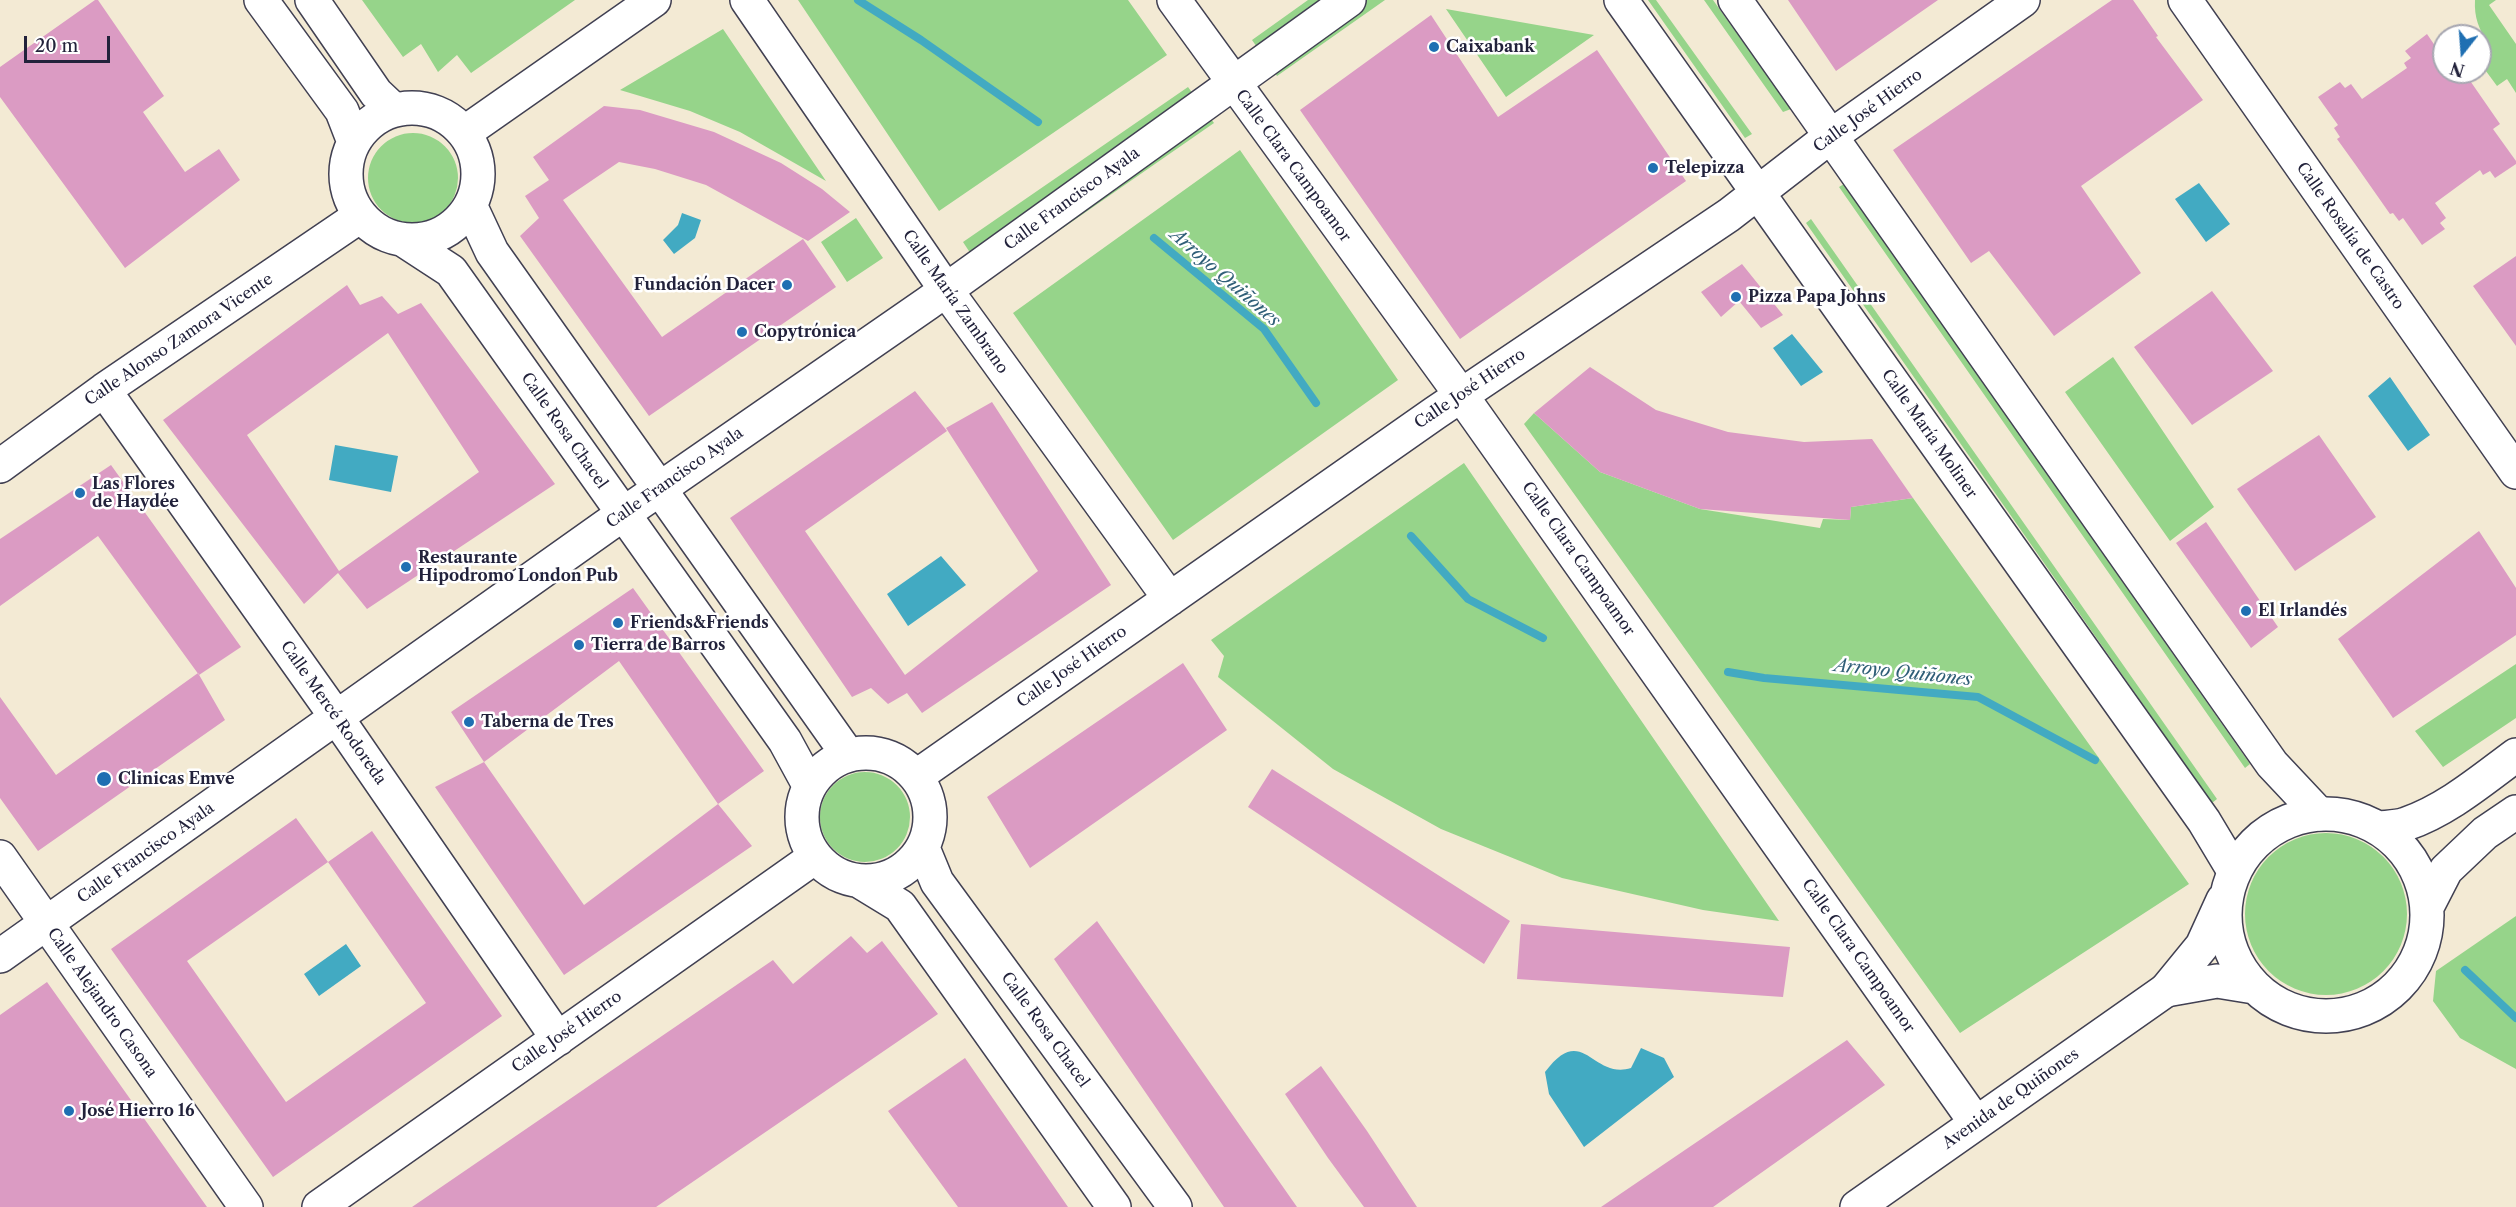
<!DOCTYPE html>
<meta charset="utf-8">
<style>
body{margin:0}
#map{position:relative;width:2516px;height:1207px;overflow:hidden;background:#f3ead4;font-family:"Libre Caslon Text",serif}
canvas{display:block}
.north{position:absolute;left:2432px;top:24px;width:60px;height:60px;box-sizing:border-box;background:#fff;border:2px solid #a7a7b1;border-radius:50%;rotate:197deg;font-size:16px;font-weight:700;line-height:24px;text-align:center;color:#22223b}
.north::after{content:'';display:block;margin:auto;width:21px;height:27px;background:#1f6fb2;clip-path:polygon(50% 0,100% 100%,50% 72%,0 100%)}
.scale{position:absolute;left:24px;top:36px;width:86px;height:27px;box-sizing:border-box;border:3px solid #22223b;border-top:0;padding-left:8px;font-size:18px;line-height:21px;white-space:nowrap;color:#22223b;-webkit-text-stroke:4px #fff;paint-order:stroke}
</style>
<div id="map">
<canvas width="2516" height="1207"></canvas>
<div class="north">N</div>
<div class="scale">20 m</div>
</div>
<script>
const g = document.querySelector('canvas').getContext('2d');
g.lineJoin = 'round';
function fill(path, color) {
  g.fillStyle = color;
  g.fill(path, 'evenodd');
}
function trace(path, color, width, dash) {
  g.strokeStyle = color;
  g.lineWidth = width;
  g.lineCap = dash ? 'butt' : 'round';
  g.setLineDash(dash || []);
  g.stroke(path);
}
function write(font, color, halo, rows, align = 'center') {
  g.font = font + ' "Libre Caslon Text",serif';
  g.lineWidth = 5;
  g.setLineDash([]);
  g.textBaseline = 'middle';
  g.strokeStyle = halo;
  g.fillStyle = color;
  for (const [text, x, y, turn = 0] of rows) {
    g.save();
    g.translate(x, y);
    g.rotate((+turn || 0) * Math.PI / 180);
    g.textAlign = isNaN(turn) ? turn : align;
    if (halo) g.strokeText(text, 0, 0);
    g.fillText(text, 0, 0);
    g.restore();
  }
}
fill(new Path2D(`
 M 362,0 L 575,0 L 471,73 L 457,55 L 438,72 L 421,44 L 403,57 Z
 M 798,0 L 1128,0 L 1167,55 L 939,211 Z
 M 1308,0 L 1385,0 L 1277,76 L 1252,40 Z
 M 1648,0 L 1656,0 L 1752,134 L 1745,138 Z
 M 1704,0 L 1713,0 L 1791,109 L 1783,112 Z
 M 2475,0 L 2496,0 L 2489,5 L 2516,44 L 2516,93 L 2507,79 L 2497,86 L 2480,63 L 2480,49 L 2488,43 C 2479,29 2474,18 2475,0 Z
 M 1446,9 L 1594,35 L 1506,97 Z
 M 723,29 L 826,181 L 740,132 L 690,111 L 620,90 Z
 M 1188,87 L 1214,123 L 988,280 L 963,242 Z
 M368 178a45 45 0 1 1 90 0a45 45 0 1 1-90 0Z
 M 1240,150 L 1398,380 L 1173,540 L 1013,313 Z
 M 1844,184 L 2250,764 L 2245,768 L 1839,187 Z
 M 856,218 L 883,258 L 847,282 L 821,242 Z
 M 1811,219 L 2217,799 L 2212,803 L 1806,223 Z
 M 2113,357 L 2214,507 L 2170,541 L 2065,392 Z
 M 1534,413 L 1600,472 L 1700,509 L 1820,528 L 1823,519 L 1850,520 L 1851,507 L 1913,498 L 2189,884 L 1960,1033 L 1524,424 Z
 M 1464,463 L 1779,921 L 1703,910 L 1562,878 L 1441,829 L 1333,769 L 1218,677 L 1224,656 L 1211,640 Z
 M 2516,664 L 2516,718 L 2443,767 L 2415,731 Z
 M820 817a45 45 0 1 1 90 0a45 45 0 1 1-90 0Z
 M2245 914a81 81 0 1 1 162 0a81 81 0 1 1-162 0Z
 M 2516,916 L 2516,1069 L 2460,1038 L 2433,1001 L 2436,971 Z`), '#96d48a');
fill(new Path2D(`
 M 2199,183 L 2230,224 L 2206,242 L 2175,199 Z
 M 682,213 L 701,220 L 695,238 L 674,254 L 663,240 L 678,225 Z
 M 1792,334 L 1823,372 L 1801,386 L 1773,348 Z
 M 2390,377 L 2430,435 L 2408,451 L 2368,396 Z
 M 335,445 L 398,456 L 391,492 L 329,480 Z
 M 941,556 L 966,585 L 908,626 L 887,594 Z
 M 346,944 L 361,966 L 319,996 L 304,974 Z
 M 1641,1048 L 1664,1058 L 1674,1077 L 1584,1147 L 1549,1094 L 1545,1072 C 1583,1021 1592,1080 1631,1068 Z`), '#42aac2');
trace(new Path2D(`
 M 858,0 L 921,40 L 1038,122
 M 1154,238 L 1264,329 L 1316,403
 M 1411,536 L 1468,599 L 1543,638
 M 1728,672 L 1764,678 L 1978,697 L 2095,760
 M 2465,970 L 2516,1018`), '#42aac2', 8);
fill(new Path2D(`
 M 95,0 L 98,0 L 164,96 L 143,112 L 185,172 L 219,149 L 240,180 L 125,268 L 0,97 L 0,67 Z
 M 1788,0 L 1938,0 L 1836,71 Z
 M 2112,0 L 2133,0 L 2158,36 L 2156,37 L 2203,100 L 2081,186 L 2141,273 L 2054,336 L 1989,251 L 1971,263 L 1893,150 Z
 M 1431,15 L 1498,117 L 1597,50 L 1686,181 L 1460,339 L 1300,110 Z
 M 2427,34 L 2444,59 L 2444,72 L 2464,72 L 2500,124 L 2493,129 L 2516,161 L 2516,164 L 2495,178 L 2490,171 L 2483,175 L 2480,170 L 2435,203 L 2446,218 L 2440,223 L 2445,229 L 2422,245 L 2403,218 L 2399,221 L 2393,213 L 2390,214 L 2355,164 L 2337,139 L 2340,137 L 2334,128 L 2338,125 L 2318,97 L 2340,82 L 2345,88 L 2351,84 L 2362,99 L 2407,68 L 2404,63 L 2411,58 L 2405,51 Z
 M 604,106 L 640,110 L 714,132 L 781,163 L 822,189 L 850,212 L 808,241 L 706,185 L 655,169 L 619,162 L 563,200 L 662,337 L 803,239 L 836,287 L 649,416 L 520,236 L 539,218 L 525,196 L 549,180 L 533,157 Z
 M 2516,256 L 2516,346 L 2473,286 Z
 M 1742,264 L 1783,315 L 1761,328 L 1739,301 L 1721,317 L 1701,292 Z
 M 347,285 L 360,305 L 382,296 L 398,314 L 421,303 L 555,484 L 367,609 L 338,573 L 304,604 L 163,420 ZM 388,333 L 479,472 L 339,571 L 247,435 Z
 M 2212,291 L 2273,371 L 2192,425 L 2134,347 Z
 M 1590,367 L 1656,410 L 1728,432 L 1804,442 L 1872,439 L 1913,498 L 1851,507 L 1850,520 L 1700,509 L 1600,472 L 1534,413 Z
 M 915,391 L 947,431 L 805,531 L 905,675 L 1038,571 L 946,428 L 992,402 L 1111,585 L 922,713 L 907,693 L 888,704 L 871,688 L 852,697 L 730,518 Z
 M 2319,435 L 2376,517 L 2295,571 L 2237,489 Z
 M 111,465 L 241,647 L 199,675 L 98,536 L 0,606 L 0,539 Z
 M 2206,522 L 2278,627 L 2251,648 L 2176,543 Z
 M 2479,531 L 2516,588 L 2516,635 L 2393,718 L 2338,639 Z
 M 633,588 L 764,771 L 718,804 L 619,661 L 484,762 L 451,712 Z
 M 1183,663 L 1227,730 L 1030,868 L 987,797 Z
 M 198,673 L 225,720 L 38,851 L 0,798 L 0,697 L 56,775 Z
 M 484,762 L 584,905 L 718,804 L 752,846 L 564,975 L 435,787 Z
 M 1272,769 L 1510,921 L 1484,964 L 1248,807 Z
 M 296,818 L 328,862 L 372,831 L 502,1016 L 273,1177 L 111,949 ZM 328,862 L 426,1003 L 286,1102 L 187,961 Z
 M 1097,921 L 1297,1207 L 1224,1207 L 1054,959 Z
 M 1521,924 L 1790,947 L 1783,997 L 1517,979 Z
 M 851,936 L 867,953 L 882,941 L 938,1014 L 656,1207 L 412,1207 L 773,960 L 793,984 Z
 M 47,982 L 207,1207 L 0,1207 L 0,1015 Z
 M 1847,1040 L 1885,1085 L 1713,1207 L 1601,1207 Z
 M 965,1058 L 1068,1207 L 958,1207 L 888,1111 Z
 M 1321,1066 L 1367,1131 L 1417,1207 L 1364,1207 L 1328,1158 L 1285,1094 Z`), '#db9bc3');
const minor = new Path2D(`
 M 261,0 L 342,111 L 354,142
 M 312,0 L 376,93 L 394,110
 M 747,0 L 946,290 L 1170,599
 M 1174,0 L 1461,395 L 1976,1123
 M 1621,0 L 2204,821 L 2234,871
 M 1735,0 L 2272,764 L 2319,814
 M 2185,0 L 2516,472
 M346 174a66 66 0 1 1 132 0a66 66 0 1 1-132 0Z
 M 464,133 L 654,0
 M 471,207 L 492,252 L 848,755
 M 405,241 L 451,271 L 785,741 L 809,785
 M 104,390 L 337,718 L 558,1039
 M 0,466 L 104,390 L 360,216
 M802 817a64 64 0 1 1 128 0a64 64 0 1 1-128 0Z
 M 917,776 L 1435,413 L 1729,215 L 1831,136 L 2023,0
 M 923,848 L 937,882 L 1175,1207
 M 0,857 L 246,1207
 M 859,881 L 900,906 L 1114,1207
 M 0,956 L 606,526 L 928,303 L 1349,0
 M 319,1207 L 815,857
 M 1857,1207 L 2166,990`);
const major = new Path2D(`
 M2225 915a101 101 0 1 1 202 0a101 101 0 1 1-202 0Z
 M 2379,828 C 2388,827 2398,827 2406,824 C 2447,810 2482,780 2516,755
 M 2428,905 L 2446,870 L 2485,833 L 2516,812
 M 2166,990 L 2202,946 L 2223,900
 M 2166,990 L 2217,981 L 2254,987`);
trace(minor, '#414052', 36);
trace(major, '#414052', 36);
trace(minor, '#fff', 33);
trace(major, '#fff', 33);
for (const [x, y, r, color] of [
 [1434,47,6,"#1f6fb2"],
 [1653,168,6,"#1f6fb2"],
 [787,285,6,"#1f6fb2"],
 [1736,297,6,"#1f6fb2"],
 [742,332,6,"#1f6fb2"],
 [80,493,6,"#1f6fb2"],
 [406,567,6,"#1f6fb2"],
 [2246,611,6,"#1f6fb2"],
 [618,623,6,"#1f6fb2"],
 [579,645,6,"#1f6fb2"],
 [469,722,6,"#1f6fb2"],
 [104,779,8,"#1f6fb2"],
 [69,1111,6,"#1f6fb2"]
]) {
  const dot = new Path2D();
  dot.arc(x, y, r, 0, 2 * Math.PI);
  g.fillStyle = color;
  g.fill(dot);
  trace(dot, '#fff', 2);
}
write('bold 16px', '#22223b', '#fff', [
 ["Caixabank",1446,47],
 ["Telepizza",1665,168],
 ["Fundación Dacer",775,285,"right"],
 ["Pizza Papa Johns",1748,297],
 ["Copytrónica",754,332],
 ["Las Flores",92,484],
 ["de Haydée",92,502],
 ["Restaurante",418,558],
 ["Hipodromo London Pub",418,576],
 ["El Irlandés",2258,611],
 ["Friends&Friends",630,623],
 ["Tierra de Barros",591,645],
 ["Taberna de Tres",481,722],
 ["Clinicas Emve",118,779],
 ["José Hierro 16",81,1111]
], 'left');
write('16px', '#22223b', '#fff', [
 ["Calle José Hierro",1868,111,-36],
 ["Calle Clara Campoamor",1293,166,54],
 ["Calle Francisco Ayala",1072,199,-36],
 ["Calle Rosalía de Castro",2350,236,55],
 ["Calle María Zambrano",955,302,55],
 ["Calle Alonso Zamora Vicente",179,340,-34],
 ["Calle José Hierro",1470,389,-34],
 ["Calle Rosa Chacel",564,431,55],
 ["Calle María Moliner",1929,434,55],
 ["Calle Francisco Ayala",675,478,-35],
 ["Calle Clara Campoamor",1578,559,55],
 ["Calle José Hierro",1072,667,-35],
 ["Calle Mercé Rodoreda",333,713,55],
 ["Calle Francisco Ayala",146,853,-35],
 ["Calle Clara Campoamor",1858,956,55],
 ["Calle Alejandro Casona",102,1003,55],
 ["Calle Rosa Chacel",1045,1030,54],
 ["Calle José Hierro",567,1032,-35],
 ["Avenida de Quiñones",2011,1099,-35]
]);
write('italic 18px', '#305f78', '#fff', [
 ["Arroyo Quiñones",1225,278,41],
 ["Arroyo Quiñones",1903,673,6]
]);
</script>
